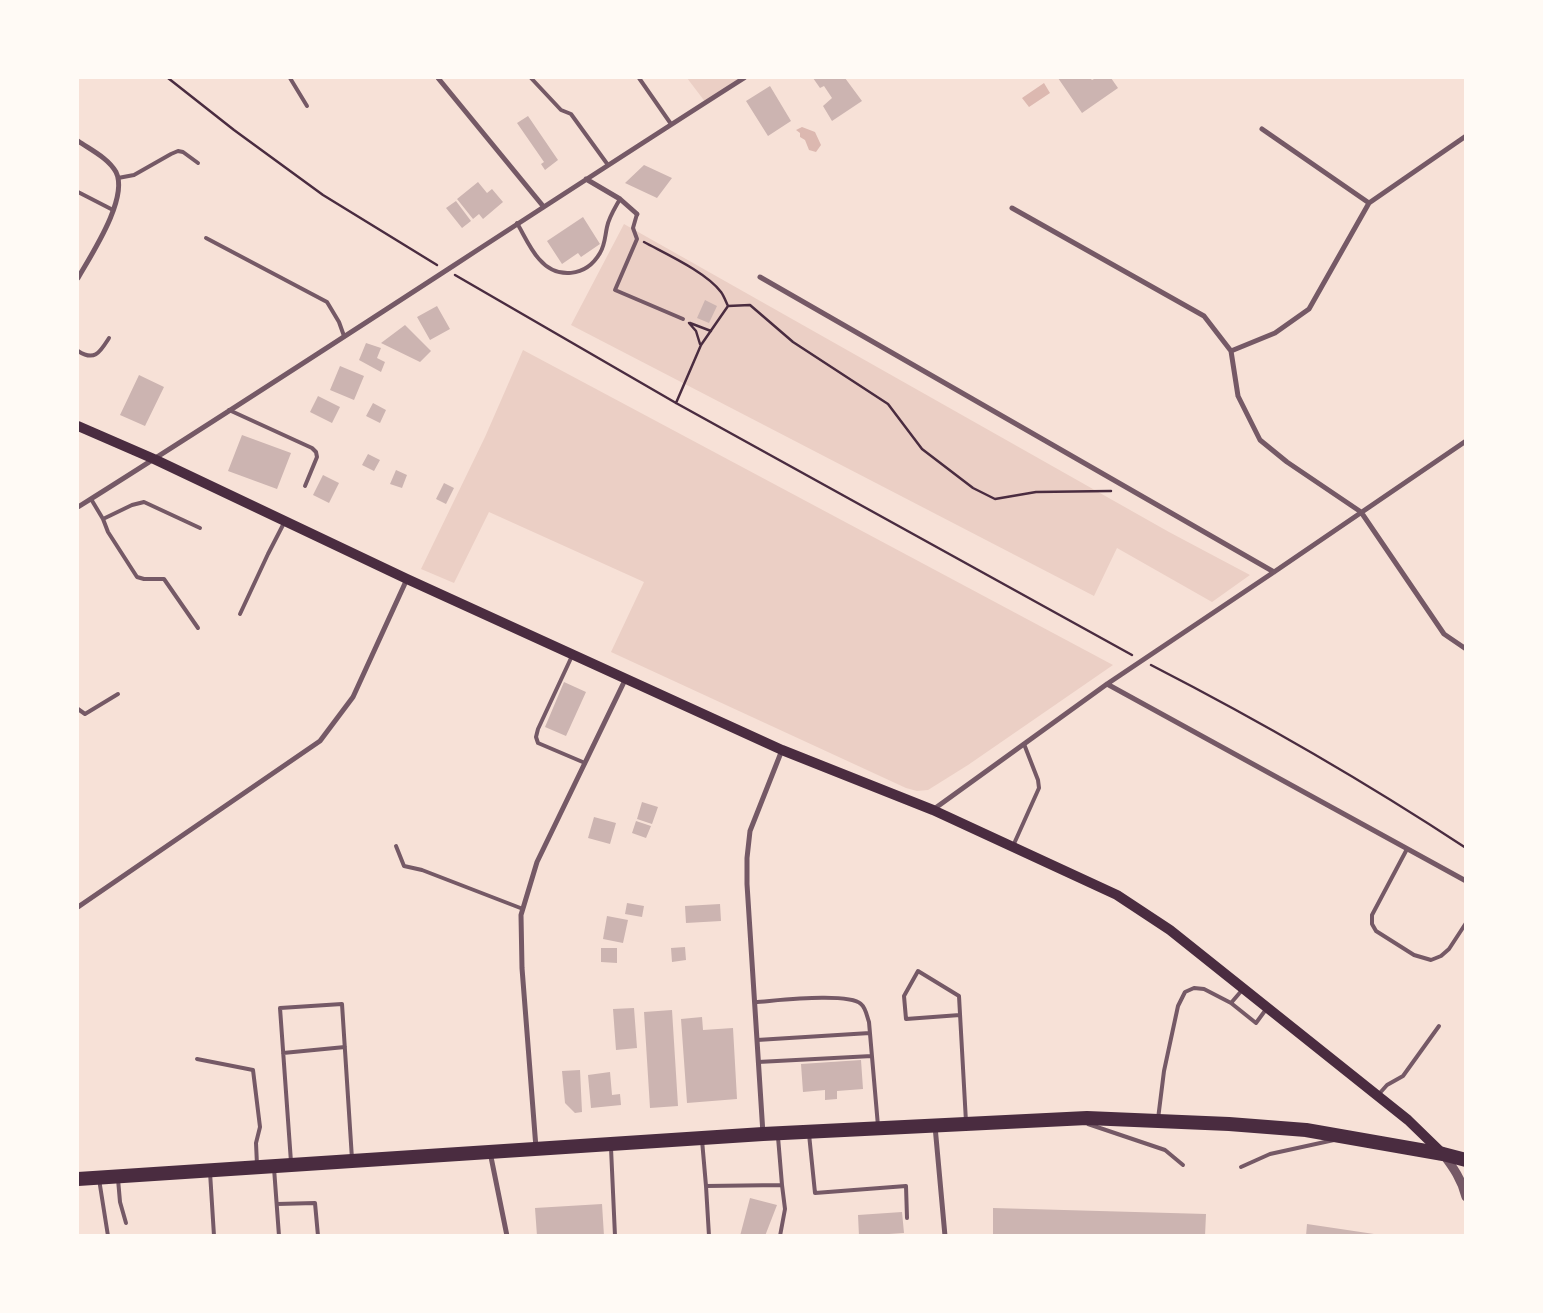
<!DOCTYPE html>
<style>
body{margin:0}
#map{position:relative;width:1543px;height:1313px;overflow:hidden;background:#f7e1d7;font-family:Bitter,serif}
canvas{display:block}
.frame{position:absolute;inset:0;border:79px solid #fffaf5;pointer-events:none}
</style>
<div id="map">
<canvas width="1543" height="1313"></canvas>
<div class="frame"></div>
</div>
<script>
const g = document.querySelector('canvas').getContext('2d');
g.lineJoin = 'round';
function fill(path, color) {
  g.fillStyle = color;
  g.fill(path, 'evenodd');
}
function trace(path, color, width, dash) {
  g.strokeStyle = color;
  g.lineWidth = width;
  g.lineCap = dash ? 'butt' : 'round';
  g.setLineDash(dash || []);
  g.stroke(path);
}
fill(new Path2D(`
 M 687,78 L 744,78 L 706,103 Z
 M 624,224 L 1169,532 L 1250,575 L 1212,602 L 1117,548 L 1094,596 L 571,325 Z
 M 523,350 L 1113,665 L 968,765 L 928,790 L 917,791 L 906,788 L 611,652 L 644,582 L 489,512 L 454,583 L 421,569 L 485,437 Z`), '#ebcfc5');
fill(new Path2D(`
 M 1044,83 L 1050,93 L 1029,107 L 1022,98 Z
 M 802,127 L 815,132 L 821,145 L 816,152 L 809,150 L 805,140 L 800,137 L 800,133 L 796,130 Z`), '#dcb8b0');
fill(new Path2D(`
 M 813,78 L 845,78 L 862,101 L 832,121 L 823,106 L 832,98 L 824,86 L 820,88 Z
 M 1058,78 L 1090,78 L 1092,80 L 1096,78 L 1111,78 L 1118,88 L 1082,113 Z
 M 770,86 L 791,121 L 768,136 L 746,101 Z
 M 528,116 L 558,160 L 545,170 L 541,164 L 544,162 L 517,123 Z
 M 644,165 L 672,178 L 657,198 L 625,183 Z
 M 478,182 L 487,193 L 492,189 L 503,202 L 483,219 L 479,214 L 473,219 L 457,199 Z
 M 456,201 L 471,221 L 462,228 L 446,208 Z
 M 583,217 L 600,244 L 581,257 L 578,253 L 562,264 L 547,241 Z
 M 705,300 L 717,306 L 709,323 L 697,318 Z
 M 437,306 L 450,329 L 430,340 L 417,317 Z
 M 405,325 L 431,351 L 420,362 L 381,343 Z
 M 366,343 L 381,348 L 377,358 L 385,362 L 381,372 L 359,360 Z
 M 340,366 L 364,376 L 354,400 L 330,390 Z
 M 139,375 L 164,387 L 145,426 L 120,415 Z
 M 318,396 L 340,407 L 332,423 L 310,412 Z
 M 373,403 L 386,410 L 380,423 L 366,416 Z
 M 242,435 L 291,453 L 277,489 L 228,471 Z
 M 368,454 L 380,460 L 374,471 L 362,465 Z
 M 396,470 L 407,475 L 402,488 L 390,484 Z
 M 323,475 L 339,483 L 329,503 L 313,495 Z
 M 444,483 L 454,488 L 446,504 L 436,499 Z
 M 564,682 L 586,692 L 566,736 L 545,727 Z
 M 642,802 L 658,807 L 652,824 L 637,819 Z
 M 594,817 L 616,823 L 610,844 L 588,838 Z
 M 636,821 L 651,826 L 646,838 L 632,833 Z
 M 627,903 L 644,906 L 642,917 L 625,914 Z
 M 720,904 L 721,921 L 686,923 L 685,906 Z
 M 607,916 L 628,920 L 623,943 L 603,939 Z
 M 685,947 L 686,960 L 672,962 L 671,948 Z
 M 601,948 L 617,948 L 617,963 L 601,962 Z
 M 634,1008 L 637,1048 L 616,1050 L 613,1009 Z
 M 672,1010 L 678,1106 L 650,1108 L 644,1012 Z
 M 702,1017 L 703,1030 L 733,1028 L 737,1099 L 687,1103 L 681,1019 Z
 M 861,1060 L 863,1089 L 837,1091 L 837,1099 L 825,1100 L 825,1090 L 803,1092 L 801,1064 Z
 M 580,1070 L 582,1112 L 575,1113 L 565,1103 L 562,1071 Z
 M 610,1072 L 612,1095 L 620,1094 L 621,1105 L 591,1108 L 588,1075 Z
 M 750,1198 L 777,1205 L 765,1236 L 740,1236 Z
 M 602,1204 L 604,1236 L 537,1236 L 535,1208 Z
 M 993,1208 L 1206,1214 L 1205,1236 L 993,1236 Z
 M 902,1212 L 904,1233 L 859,1236 L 858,1215 Z
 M 1307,1224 L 1374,1234 L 1374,1236 L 1306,1236 Z`), '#ccb4b1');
trace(new Path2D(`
 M 168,78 L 234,130 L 323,195 L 437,265
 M 644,242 C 666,254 706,272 721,292 C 724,296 726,302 728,306
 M 455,275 L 676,403 L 1132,655
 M 689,323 L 696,331 L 700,344
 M 690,323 L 711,331
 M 676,403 L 701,345 L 728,306 L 750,305 L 793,342 L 888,404 L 922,449 L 973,488 L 995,499 L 1036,492 L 1111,491
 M 1151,665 C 1258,720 1364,781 1466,848`), '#4a2c40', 2.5);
trace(new Path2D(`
 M 290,78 L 307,106
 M 531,78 L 561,110 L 571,114 L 608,165
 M 639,78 L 671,124
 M 118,178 L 134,175 L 171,154 L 178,151 L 183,152 L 198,163
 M 78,192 L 113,210
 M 637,214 L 633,228 L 637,239 L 615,290 L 683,319
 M 517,223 C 524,235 530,249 539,259 C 557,280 586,277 600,253 C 605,245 605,236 607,227 C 609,217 615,208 620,199
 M 206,238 L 327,302 L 339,322 L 344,336
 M 78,351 C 95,362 100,352 109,338
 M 229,410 L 312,448 L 316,452 L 317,457 L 305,486
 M 91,499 L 103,519 L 108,532 L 137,577 L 144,579 L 164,579 L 198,628
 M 103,519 L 132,505 L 144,502 L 200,528
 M 240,614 L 268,554 L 284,523
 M 572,656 L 538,729 L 536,737 L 538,743 L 585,763
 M 78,709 L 85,714 L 118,694
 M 396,846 L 404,866 L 422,870 L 523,909
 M 1013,846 L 1039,788 L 1038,780 L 1024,744
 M 1407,849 L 1372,915 L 1372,924 L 1376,931 L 1414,955 L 1431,960 L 1441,956 L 1449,949 L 1466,923
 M 755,1002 C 774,1001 848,992 861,1004 C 866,1008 867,1017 869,1022 L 878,1126
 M 1231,1003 L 1243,989
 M 960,1015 L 906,1019 L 904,996 L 918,971 L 959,996 L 966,1122
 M 757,1040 L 870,1033
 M 283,1053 L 345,1047
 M 197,1059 L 253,1070 L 260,1127 L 256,1143 L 257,1165
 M 758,1062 L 872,1056
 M 1379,1094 L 1387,1085 L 1403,1076 L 1439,1026
 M 1158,1119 L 1164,1071 L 1178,1006 L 1185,992 L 1194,988 L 1204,989 L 1231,1003 L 1256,1023 L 1267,1008
 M 1088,1124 L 1165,1150 L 1183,1165
 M 809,1134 L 815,1193 L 906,1186 L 907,1218
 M 702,1140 L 706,1186 L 782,1185 L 778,1137
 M 611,1148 L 615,1236
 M 291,1162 L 280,1008 L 342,1004 L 352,1159
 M 1241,1167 L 1270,1154 L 1334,1140
 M 274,1168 L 279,1236
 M 210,1172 L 214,1236
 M 99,1179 L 108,1236
 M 118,1179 L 120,1202 L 126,1223
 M 706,1186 L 709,1236
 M 277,1204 L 315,1203 L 318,1236
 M 780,1236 L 785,1209 L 782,1185`), '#755966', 4);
trace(new Path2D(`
 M 438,78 L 543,206
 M 1262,129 L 1369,203
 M 78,141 C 91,150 108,158 116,172 C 129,198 91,255 78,278
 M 586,179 L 620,199 L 637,214
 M 1012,208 L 1204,316 L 1231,351 L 1238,396 L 1260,440 L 1287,462 L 1361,512 L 1444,634 L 1466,649
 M 760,277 L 1274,572
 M 1231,351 L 1275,333 L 1309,309 L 1369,203 L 1466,136
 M 78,507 C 301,367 521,220 744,78
 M 1107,684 L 1466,881
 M 934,809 L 1107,684 L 1274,572 L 1466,441
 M 78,907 L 320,741 L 353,697 L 407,579
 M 935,1126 L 945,1236
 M 763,1134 L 747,884 L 747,858 L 750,831 L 782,750
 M 536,1148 L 522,968 L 521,915 L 537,862 L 626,678
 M 490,1152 L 507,1236`), '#755966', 5);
trace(new Path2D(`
 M 1443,1154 C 1453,1167 1462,1180 1466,1197`), '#755966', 9);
trace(new Path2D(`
 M 78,426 L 154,459 L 407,579 L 782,750 L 933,810 L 1117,895 L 1170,930 L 1408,1120 L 1443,1154`), '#4a2c40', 10);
trace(new Path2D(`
 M 78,1179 L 763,1134 L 1087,1118 L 1229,1124 L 1306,1130 L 1443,1154 L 1466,1160`), '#4a2c40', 14);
</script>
